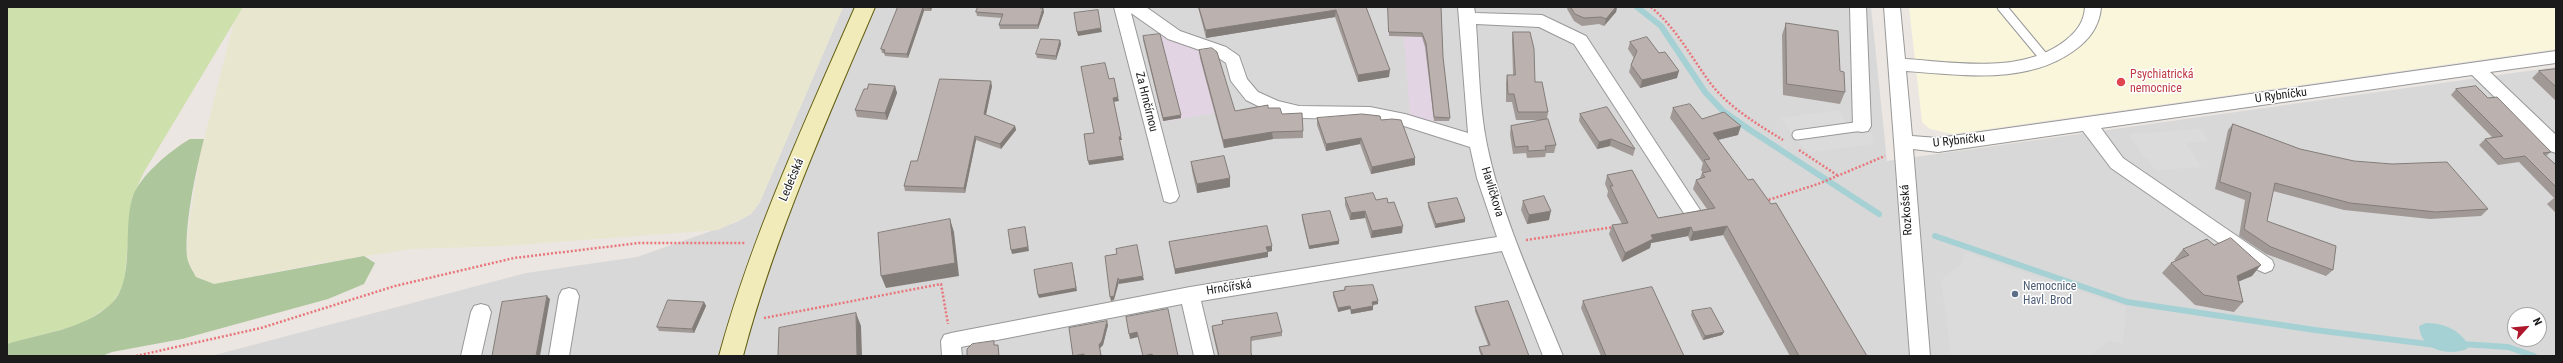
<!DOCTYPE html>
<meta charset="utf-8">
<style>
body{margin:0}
#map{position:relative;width:2563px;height:363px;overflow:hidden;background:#ebe6e1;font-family:"Roboto Condensed",sans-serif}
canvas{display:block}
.frame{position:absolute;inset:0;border:8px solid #1b1b1b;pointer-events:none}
.north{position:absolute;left:2507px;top:307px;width:40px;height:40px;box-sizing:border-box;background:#fff;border:1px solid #a4a4a4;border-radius:50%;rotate:63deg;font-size:11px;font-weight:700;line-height:16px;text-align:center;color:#1b1b1b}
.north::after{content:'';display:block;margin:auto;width:14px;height:18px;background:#af172d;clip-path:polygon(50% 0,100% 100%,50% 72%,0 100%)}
</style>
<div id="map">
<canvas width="2563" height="363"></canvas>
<div class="frame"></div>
<div class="north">N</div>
</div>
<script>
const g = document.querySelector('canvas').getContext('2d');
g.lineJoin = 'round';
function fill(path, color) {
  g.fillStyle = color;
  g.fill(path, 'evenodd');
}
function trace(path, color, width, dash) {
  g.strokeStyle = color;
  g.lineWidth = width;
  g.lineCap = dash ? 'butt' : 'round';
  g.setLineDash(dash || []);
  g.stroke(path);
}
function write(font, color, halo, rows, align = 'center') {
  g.font = font + ' "Roboto Condensed",sans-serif';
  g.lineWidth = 3;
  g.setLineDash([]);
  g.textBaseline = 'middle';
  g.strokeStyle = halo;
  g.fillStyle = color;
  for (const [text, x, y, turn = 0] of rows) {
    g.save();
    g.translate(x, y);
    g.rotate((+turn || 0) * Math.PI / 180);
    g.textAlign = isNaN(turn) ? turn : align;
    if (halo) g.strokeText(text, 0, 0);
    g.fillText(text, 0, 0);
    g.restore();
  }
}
fill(new Path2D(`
 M 843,7 L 1871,7 L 1887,161 L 2556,67 L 2556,356 L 211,356 L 526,273 L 637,257 L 737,222 L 751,214 L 760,202 ZM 2515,315 L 2539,315 L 2539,339 L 2515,339 Z`), '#d9d8d8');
fill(new Path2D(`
 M 1388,7 L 1441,7 L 1443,59 L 1450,121 L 1434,122 L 1410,115 L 1404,37 L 1388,36 Z
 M 1168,35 L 1184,46 L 1202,52 L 1233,110 L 1163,122 L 1143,40 Z`), '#e3d4e3');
fill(new Path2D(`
 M 1909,7 L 2556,7 L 2556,49 L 1953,134 L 1930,129 L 1922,122 Z`), '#faf6db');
fill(new Path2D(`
 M 243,7 L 843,7 L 760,202 L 751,214 L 718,230 L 503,246 L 411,249 L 320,263 L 214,284 L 196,277 L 187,259 L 188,232 L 199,159 L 234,22 Z`), '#e8e6ce');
fill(new Path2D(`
 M 7,7 L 243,7 L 144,172 L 132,198 L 124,285 L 112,304 L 82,324 L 7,344 Z`), '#cee0ac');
fill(new Path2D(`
 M 190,139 L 204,139 C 196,170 184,225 187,257 C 188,264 193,271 196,277 L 214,284 L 364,256 L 375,263 L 364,284 L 328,299 L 182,339 L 112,352 L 102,356 L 7,356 L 7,344 C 42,333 83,330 111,304 C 135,283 123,229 132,199 C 138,177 171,150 190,139 Z`), '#aec69b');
fill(new Path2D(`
 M 1839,110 L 1853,134 L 1872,132 L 1873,144 L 1809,152 L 1795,140 L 1781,118 Z
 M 2201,129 L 2209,141 L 2186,143 L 2202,167 L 2158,170 L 2152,167 L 2147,158 L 2144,158 L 2129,134 Z
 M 1965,252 L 2126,307 L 2123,344 L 2108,341 L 2090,356 L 1951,356 L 1941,280 L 1962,263 Z`), '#dbdbdb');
fill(new Path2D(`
 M 2426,323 C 2444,323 2458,329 2468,344 L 2467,349 C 2448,356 2421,351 2419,326 Z`), '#a6d1d4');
trace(new Path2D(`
 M 1637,7 L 1661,26 L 1705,92 L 1723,111 L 1750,130 L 1879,214
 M 1935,236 L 2127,302 L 2315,330 L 2436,345
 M 2462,344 L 2508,347 L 2534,356`), '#a6d1d4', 6);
const lane = new Path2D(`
 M 2002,7 L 2046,60
 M 1797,135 L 1862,126`);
const street = new Path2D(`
 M 1114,7 L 1146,7 L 1180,31 L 1226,47 L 1239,56 L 1247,79 L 1258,92 L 1278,101 L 1299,106 L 1370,107 L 1405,114 L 1468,133 L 1458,7 L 1474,7 L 1475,13 L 1542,15 L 1586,36 L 1702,213 L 1699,218 L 1693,220 L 1687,218 L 1574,44 L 1539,27 L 1476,24 C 1479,64 1479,106 1487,145 C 1502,218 1535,287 1563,356 L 1543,356 L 1502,251 L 1201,301 L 1214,356 L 1194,356 L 1182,304 L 961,347 L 962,356 L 942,356 L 941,341 L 944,335 L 951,333 L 1190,287 L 1497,237 L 1477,178 L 1470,147 L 1404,126 L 1370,119 L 1299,118 L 1268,111 L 1246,100 L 1231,81 L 1226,63 L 1214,55 L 1168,39 L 1131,13 L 1179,196 L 1176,201 L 1170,203 L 1164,201 Z
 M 1850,7 L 1866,7 L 1871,126 L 1868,131 L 1862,132 L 1856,131 L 1853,126 Z
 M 1884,7 L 1900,7 L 1905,59 C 1956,62 2022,75 2066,40 C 2077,31 2084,22 2085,7 L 2101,7 C 2100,23 2092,36 2080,46 C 2032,86 1964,75 1906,71 L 1912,136 L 1938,138 L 2556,51 L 2556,63 L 2490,72 L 2556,135 L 2556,153 L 2550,151 L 2472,75 L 2101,128 L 2123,158 L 2272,260 L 2274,265 L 2272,270 L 2265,273 L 2258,270 L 2111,168 L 2083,131 L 1938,152 L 1913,149 L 1930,356 L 1910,356 Z
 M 569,288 L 576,290 L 579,296 L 569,356 L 549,356 L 559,296 L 562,290 Z
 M 481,304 L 488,306 L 491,312 L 481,356 L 461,356 L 471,312 L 474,306 Z`);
const secondary = new Path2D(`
 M 855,7 L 875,7 C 826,122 775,235 743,356 L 719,356 C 752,235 805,122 855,7 Z`);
trace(lane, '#989898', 11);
trace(street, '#989898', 2);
trace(secondary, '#635f11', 2);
trace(new Path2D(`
 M 1651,7 C 1677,29 1691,57 1711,84 C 1730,108 1757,124 1783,140
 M 1799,150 L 1837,175
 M 1765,201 L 1818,184 L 1885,156
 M 1526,240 L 1614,227
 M 764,318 L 941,284 L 948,324
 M 136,356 L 261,328 L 395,286 L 514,258 L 639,243 L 746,243`), '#e8757a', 2.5, [2, 2]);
trace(lane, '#fff', 9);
fill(street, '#fff');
fill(secondary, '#f1ebba');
fill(new Path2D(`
 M 898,7 L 932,7 L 931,11 L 924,11 L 908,58 L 885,56 L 884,53 L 882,53 L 881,49 Z
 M 978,7 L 1042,7 L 1042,8 L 1043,8 L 1044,12 L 1038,29 L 1000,29 L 999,25 L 1002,18 L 977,16 L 976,12 Z
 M 1198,7 L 1366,7 L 1389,77 L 1358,82 L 1335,17 L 1206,38 Z
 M 1388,7 L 1441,7 L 1443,57 L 1450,118 L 1449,121 L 1434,121 L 1425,47 L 1422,37 L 1389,36 Z
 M 1522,7 L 1532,7 L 1532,8 Z
 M 1568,7 L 1617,7 L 1616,12 L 1604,26 L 1599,24 L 1582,26 L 1574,21 L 1567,9 Z
 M 1786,23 L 1840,71 L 1845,92 L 1840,104 L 1783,95 L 1782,35 Z
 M 1513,32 L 1548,112 L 1547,119 L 1556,145 L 1554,153 L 1546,153 L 1545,157 L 1527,158 L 1526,153 L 1513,154 L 1510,134 L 1511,126 L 1544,120 L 1516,120 L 1512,102 L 1506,102 L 1506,83 L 1507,75 L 1513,75 L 1512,40 Z
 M 1143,36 L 1181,118 L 1163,121 L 1143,40 Z
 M 1060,40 L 1061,44 L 1056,60 L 1037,58 L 1036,54 Z
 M 1630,42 L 1659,53 L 1677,78 L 1640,88 L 1629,72 L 1631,65 L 1634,58 L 1628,49 Z
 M 1199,50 L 1235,111 L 1268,108 L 1282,114 L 1303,131 L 1303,138 L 1273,139 L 1224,148 L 1200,58 Z
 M 2556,69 L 2556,101 L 2532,78 L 2539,71 Z
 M 895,86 L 897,93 L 887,120 L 857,117 L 855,110 L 867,89 Z
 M 992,86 L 986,115 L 1015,126 L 1016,130 L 1001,149 L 976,140 L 965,193 L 905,191 L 904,186 L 917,161 Z
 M 2456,89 L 2488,98 L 2551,152 L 2546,156 L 2556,165 L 2556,213 L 2547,204 L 2554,198 L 2519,162 L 2498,165 L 2479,145 L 2485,139 L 2492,137 L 2451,95 Z
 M 1673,108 L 1702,119 L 1738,135 L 1718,140 L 1867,356 L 1790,356 L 1723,235 L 1690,241 L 1688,236 L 1651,243 L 1650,248 L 1622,262 L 1609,234 L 1612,225 L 1622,224 L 1607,196 L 1608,191 L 1605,184 L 1607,175 L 1658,218 L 1707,209 L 1693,189 L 1696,180 L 1700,178 L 1702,173 L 1703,173 L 1701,170 L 1703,163 L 1670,118 Z
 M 1580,114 L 1635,149 L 1633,156 L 1610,146 L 1597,149 L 1579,121 Z
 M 1317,118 L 1381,120 L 1415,165 L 1371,174 L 1360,144 L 1326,151 L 1317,125 Z
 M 2233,124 L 2300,149 L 2488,209 L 2481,216 L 2430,219 L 2344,210 L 2273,191 L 2267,221 L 2333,270 L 2326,276 L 2266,254 L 2239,236 L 2245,200 L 2215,189 L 2228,130 Z
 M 1191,162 L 1230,187 L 1197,193 L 1192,171 Z
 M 1345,198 L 1376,200 L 1388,203 L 1402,233 L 1371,238 L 1365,218 L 1350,220 L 1345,205 Z
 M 1523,201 L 1549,220 L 1527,224 L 1521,210 Z
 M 1428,203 L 1465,219 L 1465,222 L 1435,228 L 1428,207 Z
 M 1302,215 L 1339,241 L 1339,244 L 1309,249 L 1302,219 Z
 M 1169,242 L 1272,246 L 1272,251 L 1268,252 L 1268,257 L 1175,274 Z
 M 2214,245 L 2252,276 L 2239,281 L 2243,302 L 2234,312 L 2195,305 L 2162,273 L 2171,263 L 2176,261 L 2174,260 L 2183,249 Z
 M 1345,287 L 1378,304 L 1373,305 L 1373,310 L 1351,314 L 1350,309 L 1338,312 L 1333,296 L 1333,292 L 1344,290 Z
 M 1583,301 L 1684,356 L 1601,356 L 1581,308 Z
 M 704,302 L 706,306 L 694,333 L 659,331 L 657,327 Z
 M 1475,307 L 1529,356 L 1481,356 L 1479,350 L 1479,347 L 1488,345 L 1475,311 Z
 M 1692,311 L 1722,335 L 1703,340 L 1691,315 Z
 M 1222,321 L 1282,332 L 1282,336 L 1251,341 L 1251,353 L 1252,356 L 1218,356 L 1212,330 L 1212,326 L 1223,325 Z
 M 1108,325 L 1103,345 L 1100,348 L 1101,356 L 1074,356 Z`), '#a19996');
fill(new Path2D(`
 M 923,7 L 924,11 L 908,58 L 907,54 Z
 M 930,7 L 932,7 L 931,11 L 930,8 Z
 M 1616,7 L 1617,7 L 1616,12 L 1604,26 L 1606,19 Z
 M 1043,8 L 1044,12 L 1038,29 L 1038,25 Z
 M 1336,10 L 1335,17 L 1206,38 L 1206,30 Z
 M 1101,28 L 1102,32 L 1078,36 L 1077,32 Z
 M 1060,40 L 1061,44 L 1056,60 L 1056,56 Z
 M 1390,70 L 1389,77 L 1358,82 L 1358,75 Z
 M 1679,71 L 1677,78 L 1640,88 L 1642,80 Z
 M 991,81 L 992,86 L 985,119 L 984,114 Z
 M 895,86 L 897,93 L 887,120 L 885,113 Z
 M 1118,97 L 1119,101 L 1113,102 L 1113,98 Z
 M 1181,115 L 1181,118 L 1163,121 L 1163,118 Z
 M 1015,126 L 1016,130 L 1001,149 L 1000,144 Z
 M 1741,126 L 1738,135 L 1709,142 L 1713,133 Z
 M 1272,132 L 1273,139 L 1224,148 L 1223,140 Z
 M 975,136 L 976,140 L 965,193 L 964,188 Z
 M 1121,136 L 1122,140 L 1120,140 L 1119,137 Z
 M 1361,138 L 1360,144 L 1326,151 L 1326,144 Z
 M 1611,139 L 1610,146 L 1597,149 L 1599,142 Z
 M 1123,156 L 1124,160 L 1089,165 L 1088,161 Z
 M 1415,158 L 1415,165 L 1371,174 L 1372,167 Z
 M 1230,178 L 1230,187 L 1197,193 L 1197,184 Z
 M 1365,211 L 1365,218 L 1350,220 L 1351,213 Z
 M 1551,211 L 1549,220 L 1527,224 L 1529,215 Z
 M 950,219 L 954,232 L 959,276 L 886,288 L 881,276 Z
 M 1465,219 L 1465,222 L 1435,228 L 1436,224 Z
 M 1403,226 L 1402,233 L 1371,238 L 1372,231 Z
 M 1727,226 L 1723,235 L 1690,241 L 1693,232 Z
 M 1025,227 L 1029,251 L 1012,254 L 1011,250 Z
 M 1691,227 L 1688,236 L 1651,243 L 1650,248 L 1622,262 L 1625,253 L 1651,235 Z
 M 1339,241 L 1339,244 L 1309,249 L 1309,246 Z
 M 1272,246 L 1272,251 L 1266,252 L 1266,247 Z
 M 1268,252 L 1268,257 L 1175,274 L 1175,269 Z
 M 1072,263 L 1077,291 L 1039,298 L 1038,295 Z
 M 2261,265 L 2252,276 L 2228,286 L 2237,276 Z
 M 1143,276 L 1144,280 L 1119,284 L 1119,280 Z
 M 1118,278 L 1119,282 L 1114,300 L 1111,301 L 1110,297 Z
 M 547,296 L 550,299 L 540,356 L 536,356 Z
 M 1378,301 L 1378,304 L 1372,305 L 1372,302 Z
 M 704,302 L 706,306 L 694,333 L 692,329 Z
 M 1350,306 L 1350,309 L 1338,312 L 1338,308 Z
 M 1373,306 L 1373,310 L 1351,314 L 1351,310 Z
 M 856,313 L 861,326 L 862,356 L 857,356 Z
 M 1107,321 L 1108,325 L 1103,345 L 1100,348 L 1099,345 Z
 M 1137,332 L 1138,337 L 1130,339 L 1129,334 Z
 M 1724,332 L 1722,335 L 1703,340 L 1705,336 Z
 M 1152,354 L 1152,356 L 1143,356 Z`), '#837d7a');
const building = new Path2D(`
 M 898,7 L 930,7 L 930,8 L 923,7 L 907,54 L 884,53 L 885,50 L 881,49 Z
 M 978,7 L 1040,7 L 1040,8 L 1043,8 L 1038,25 L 999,25 L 1003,14 L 976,12 Z
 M 1199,7 L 1366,7 L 1390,70 L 1358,75 L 1336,10 L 1206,30 Z
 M 1388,7 L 1441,7 L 1443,57 L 1450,118 L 1434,117 L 1426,43 L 1422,33 L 1389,32 Z
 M 1571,7 L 1616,7 L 1606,19 L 1601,17 L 1584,18 L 1575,14 Z
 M 1098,10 L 1101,28 L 1077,32 L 1074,13 Z
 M 1786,23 L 1838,31 L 1840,71 L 1844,72 L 1845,92 L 1787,84 Z
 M 1513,32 L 1530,32 L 1534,49 L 1535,82 L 1542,82 L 1548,112 L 1518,112 L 1514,94 L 1508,94 L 1507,75 L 1515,75 Z
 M 1160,34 L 1181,115 L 1163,118 L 1143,36 Z
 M 1647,37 L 1659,53 L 1665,52 L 1679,71 L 1642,80 L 1631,65 L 1637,51 L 1630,42 Z
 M 1041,39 L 1060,40 L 1056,56 L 1036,54 Z
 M 1212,48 L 1217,52 L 1235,111 L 1268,105 L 1268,108 L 1280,108 L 1282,114 L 1302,113 L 1303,131 L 1272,132 L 1223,140 L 1199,50 Z
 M 1105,63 L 1109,79 L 1114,78 L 1118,97 L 1113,98 L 1121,136 L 1119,137 L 1123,156 L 1088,161 L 1084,134 L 1094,133 L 1081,67 Z
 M 2556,69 L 2556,87 L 2539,71 Z
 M 940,79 L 991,81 L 984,114 L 1015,126 L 1000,144 L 975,136 L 964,188 L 904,186 L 911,161 L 917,161 Z
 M 869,84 L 895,86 L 885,113 L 855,110 L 864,89 L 867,89 Z
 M 2476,86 L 2488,98 L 2497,97 L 2551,152 L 2543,153 L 2556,165 L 2556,187 L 2525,156 L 2504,159 L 2485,139 L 2503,136 L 2456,89 Z
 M 1690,104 L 1702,119 L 1724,112 L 1741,126 L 1713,133 L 1748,180 L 1753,179 L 1771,204 L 1776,203 L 1867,356 L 1799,356 L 1727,226 L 1693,232 L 1691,227 L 1651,235 L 1653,239 L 1625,253 L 1612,225 L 1628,223 L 1610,186 L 1613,186 L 1607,175 L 1632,170 L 1658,218 L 1715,208 L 1696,180 L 1705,177 L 1702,173 L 1711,171 L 1704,160 L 1710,159 L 1673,108 Z
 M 1607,107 L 1635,149 L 1611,139 L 1599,142 L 1580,114 Z
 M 1362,114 L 1380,116 L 1381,120 L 1392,119 L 1401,120 L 1415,158 L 1372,167 L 1361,138 L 1326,144 L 1317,118 Z
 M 1548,119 L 1556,145 L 1545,146 L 1546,150 L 1528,151 L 1528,146 L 1515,147 L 1511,126 Z
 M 2233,124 L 2300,149 L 2354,161 L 2392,164 L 2447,162 L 2488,209 L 2436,212 L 2350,203 L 2275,183 L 2267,221 L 2336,246 L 2333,270 L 2271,247 L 2244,229 L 2251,193 L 2220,182 Z
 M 1224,156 L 1230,178 L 1197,184 L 1191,162 Z
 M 1373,193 L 1376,200 L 1387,198 L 1388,203 L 1394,202 L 1403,226 L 1372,231 L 1365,211 L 1351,213 L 1345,198 Z
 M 1544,196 L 1551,211 L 1529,215 L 1523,201 Z
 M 1457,198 L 1465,219 L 1436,224 L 1428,203 Z
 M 1330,211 L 1339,241 L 1309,246 L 1302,215 Z
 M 950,219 L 955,263 L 881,276 L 878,233 Z
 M 1267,226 L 1272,246 L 1266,247 L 1268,252 L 1175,269 L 1169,242 Z
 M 1025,227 L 1028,247 L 1011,250 L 1008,230 Z
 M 2231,238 L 2261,265 L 2237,276 L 2243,302 L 2204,295 L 2171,263 L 2189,255 L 2183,249 L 2207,239 L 2214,245 Z
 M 1137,245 L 1143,276 L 1119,280 L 1118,278 L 1114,296 L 1110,297 L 1105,256 L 1117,254 L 1116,249 Z
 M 1072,263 L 1076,288 L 1038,295 L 1034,270 Z
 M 1373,285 L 1378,301 L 1372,302 L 1373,306 L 1351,310 L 1350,306 L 1338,308 L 1333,292 L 1345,290 L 1345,287 Z
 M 1652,287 L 1684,356 L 1606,356 L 1583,301 Z
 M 547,296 L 536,356 L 492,356 L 502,302 Z
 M 668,300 L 704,302 L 692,329 L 657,327 Z
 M 1508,301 L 1529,356 L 1483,356 L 1479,347 L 1490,345 L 1475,307 Z
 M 1711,308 L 1724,332 L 1705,336 L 1692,311 Z
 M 1168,309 L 1178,356 L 1153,356 L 1152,354 L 1143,356 L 1137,332 L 1129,334 L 1126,317 Z
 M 856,313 L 857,356 L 778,356 L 779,328 Z
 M 1277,313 L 1282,332 L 1251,337 L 1251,353 L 1252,356 L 1219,356 L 1212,326 L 1223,324 L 1222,321 Z
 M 1107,321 L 1102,341 L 1099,345 L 1101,355 L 1097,356 L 1084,356 L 1084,354 L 1073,356 L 1069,328 Z
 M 994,341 L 994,345 L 998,345 L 999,356 L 967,356 L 967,349 L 972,344 Z`);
fill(building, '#bbb2af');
trace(building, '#837d7a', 1);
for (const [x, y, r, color] of [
 [2121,82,5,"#e0444e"],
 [2015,294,4,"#5c6f8a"]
]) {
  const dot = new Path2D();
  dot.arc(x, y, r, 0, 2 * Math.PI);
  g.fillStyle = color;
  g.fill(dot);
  trace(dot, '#fff', 1.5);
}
write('12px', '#be3a42', '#fff', [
 ["Psychiatrická",2130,75],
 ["nemocnice",2130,89]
], 'left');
write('12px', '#1b1b1b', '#fff', [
 ["U Rybníčku",2281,96,-8],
 ["Za Hrnčírnou",1146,102,76],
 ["U Rybníčku",1959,141,-6],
 ["Ledečská",792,180,-67],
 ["Havlíčkova",1492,192,73],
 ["Rozkošská",1907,210,-94],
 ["Hrnčířská",1229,288,-9]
]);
write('12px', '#4e5e75', '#fff', [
 ["Nemocnice",2023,287],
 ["Havl. Brod",2023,301]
], 'left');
</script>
